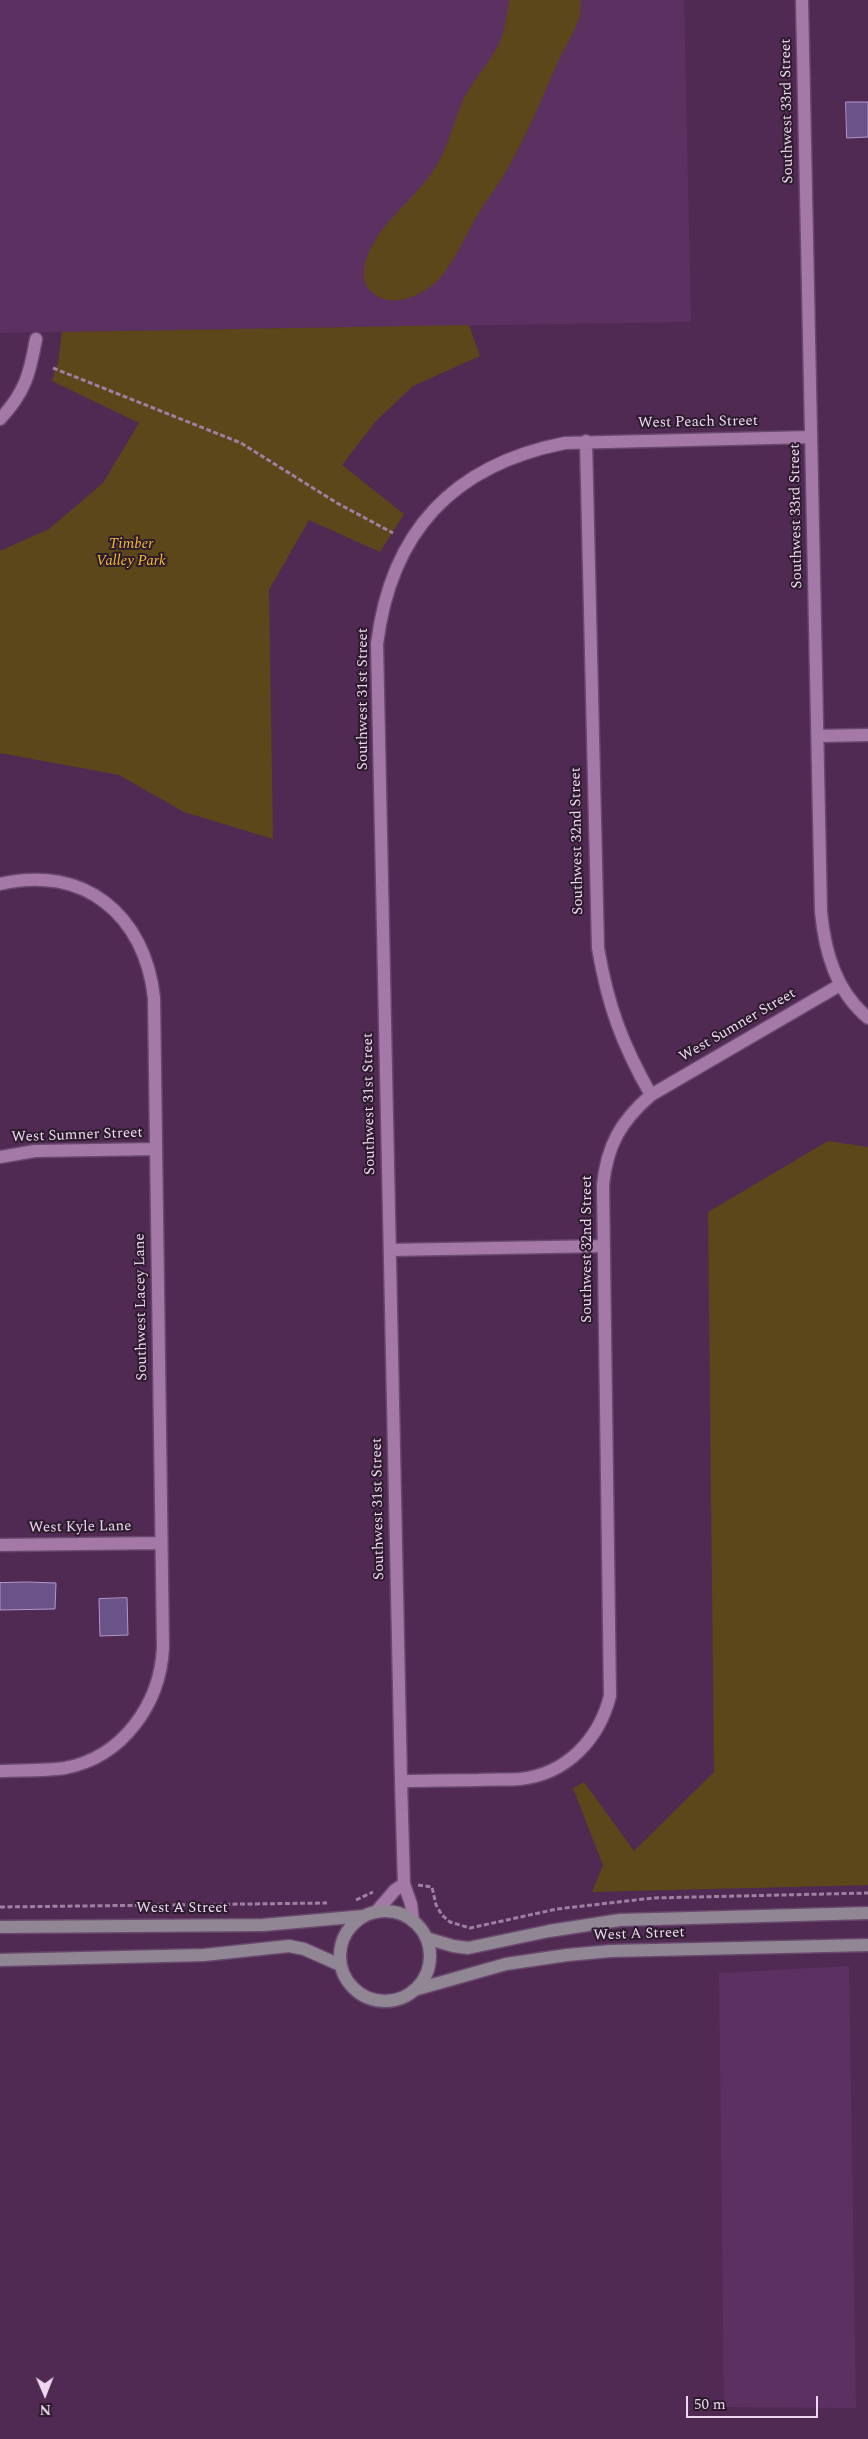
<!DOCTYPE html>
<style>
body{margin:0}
#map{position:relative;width:868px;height:2439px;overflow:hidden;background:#502a53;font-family:Spectral,serif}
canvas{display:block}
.north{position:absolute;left:20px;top:2369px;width:50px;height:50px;-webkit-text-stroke:4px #2c1b2d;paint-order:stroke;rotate:179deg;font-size:14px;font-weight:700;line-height:20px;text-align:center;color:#eed7f0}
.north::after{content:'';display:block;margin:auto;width:18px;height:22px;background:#eed7f0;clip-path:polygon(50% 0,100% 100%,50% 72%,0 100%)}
.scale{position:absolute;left:686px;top:2396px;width:132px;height:22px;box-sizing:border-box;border:2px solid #eed7f0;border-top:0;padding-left:6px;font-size:15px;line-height:18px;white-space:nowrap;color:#eed7f0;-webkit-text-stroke:4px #2c1b2d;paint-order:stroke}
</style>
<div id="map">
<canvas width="868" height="2439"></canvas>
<div class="north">N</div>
<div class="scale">50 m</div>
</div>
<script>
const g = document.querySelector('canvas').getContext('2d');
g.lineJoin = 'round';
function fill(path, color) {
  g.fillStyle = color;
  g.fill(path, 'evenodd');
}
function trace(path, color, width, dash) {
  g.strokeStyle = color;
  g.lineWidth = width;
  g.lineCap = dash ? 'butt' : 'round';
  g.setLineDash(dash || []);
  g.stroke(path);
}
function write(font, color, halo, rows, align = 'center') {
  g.font = font + ' Spectral,serif';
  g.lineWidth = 4;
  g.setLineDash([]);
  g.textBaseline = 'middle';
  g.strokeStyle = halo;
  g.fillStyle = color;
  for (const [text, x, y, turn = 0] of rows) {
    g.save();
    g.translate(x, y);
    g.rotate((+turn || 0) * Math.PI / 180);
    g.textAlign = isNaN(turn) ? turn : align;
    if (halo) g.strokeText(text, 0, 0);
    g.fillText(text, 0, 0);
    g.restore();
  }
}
fill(new Path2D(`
 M 0,0 L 684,0 L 691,322 L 0,333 Z
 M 849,1966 L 856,2408 L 724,2407 L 719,1973 Z`), '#5c3060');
fill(new Path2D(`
 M 509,0 L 581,0 L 580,16 C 574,33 565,47 557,64 C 542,98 528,133 509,166 C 500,183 488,198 478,214 C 468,231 452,266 439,279 C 428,290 416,297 400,300 C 381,303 360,290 364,269 C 371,227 414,202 435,168 C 448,147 454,121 464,98 C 474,79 490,62 499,44 C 505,30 507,15 509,0 Z
 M 469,325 L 480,356 L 413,386 L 376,421 L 342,465 L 404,514 L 380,552 L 309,520 L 269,590 L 273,839 L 184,812 L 119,775 L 0,753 L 0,551 L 49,529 L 103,483 L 139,423 L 52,381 L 58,363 L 62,332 Z
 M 828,1141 L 868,1147 L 868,1885 L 592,1892 L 603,1865 L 573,1788 L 584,1782 L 634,1851 L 714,1772 L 708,1212 Z`), '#5c471a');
const building = new Path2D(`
 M 846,102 L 868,102 L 868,137 L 847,138 Z
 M 28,1582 L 56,1583 L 55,1609 L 0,1610 L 0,1583 Z
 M 127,1598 L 128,1635 L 100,1636 L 99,1599 Z`);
fill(building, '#6a5386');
trace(building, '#b098d0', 1);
const minor = new Path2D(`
 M 802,0 L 821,912 C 825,953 836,991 868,1018
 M 0,419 C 25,393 30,373 36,339
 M 818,736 L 868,735
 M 0,884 C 84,864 145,915 154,998 L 163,1648 C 160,1704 123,1757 65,1768 C 44,1771 21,1770 0,1771
 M 651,1095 L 840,985
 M 0,1157 L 35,1151 L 156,1149
 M 390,1250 L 603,1246
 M 0,1545 L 161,1543
 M 401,1781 C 426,1781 452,1780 478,1780 C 492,1779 506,1780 520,1779 C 567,1774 599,1739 610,1696 L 603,1185 C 607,1145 621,1121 651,1095 C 622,1044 608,1006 598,948 L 586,441
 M 376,1912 L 395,1890 L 404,1884
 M 413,1921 L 411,1904 L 404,1884 L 401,1781 L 377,644 C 391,531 453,465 565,443 L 811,437`);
const secondary = new Path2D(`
 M340 1956a45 45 0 1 1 90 0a45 45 0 1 1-90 0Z
 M 0,1927 L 263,1925 L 364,1916
 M 426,1938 L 453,1946 L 468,1948 L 549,1931 L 620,1920 L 868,1913
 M 0,1960 L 204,1955 L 289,1946 L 304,1949 L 340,1965
 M 414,1990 L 506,1964 L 567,1955 L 611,1951 L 868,1945`);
trace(minor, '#68486c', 15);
trace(secondary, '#68486c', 15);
trace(new Path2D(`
 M 53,368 L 241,443 L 337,503 L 393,533
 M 418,1885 L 432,1887 L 436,1905 L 442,1915 L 450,1922 L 470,1928 L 557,1909 L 653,1898 L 868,1893
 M 356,1900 L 373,1892
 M 0,1907 L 327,1903`), '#9e80a1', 3, [5, 2.5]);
trace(minor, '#a479a7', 12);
trace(secondary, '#918693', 12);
write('15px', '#eed7f0', '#2c1b2d', [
 ["Southwest 33rd Street",788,111,-91],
 ["West Peach Street",698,423,-1],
 ["Southwest 33rd Street",797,516,-91],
 ["Southwest 31st Street",364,699,-90],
 ["Southwest 32nd Street",578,841,-91],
 ["West Sumner Street",738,1026,-30],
 ["Southwest 31st Street",370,1104,-91],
 ["West Sumner Street",77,1136,-2],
 ["Southwest 32nd Street",588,1249,-90],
 ["Southwest Lacey Lane",142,1307,-91],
 ["Southwest 31st Street",379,1509,-91],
 ["West Kyle Lane",80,1528,-1],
 ["West A Street",182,1909],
 ["West A Street",639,1935,-2]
]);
write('italic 15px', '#f8bd2d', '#2c1b2d', [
 ["Timber",131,545],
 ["Valley Park",131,562]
]);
</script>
